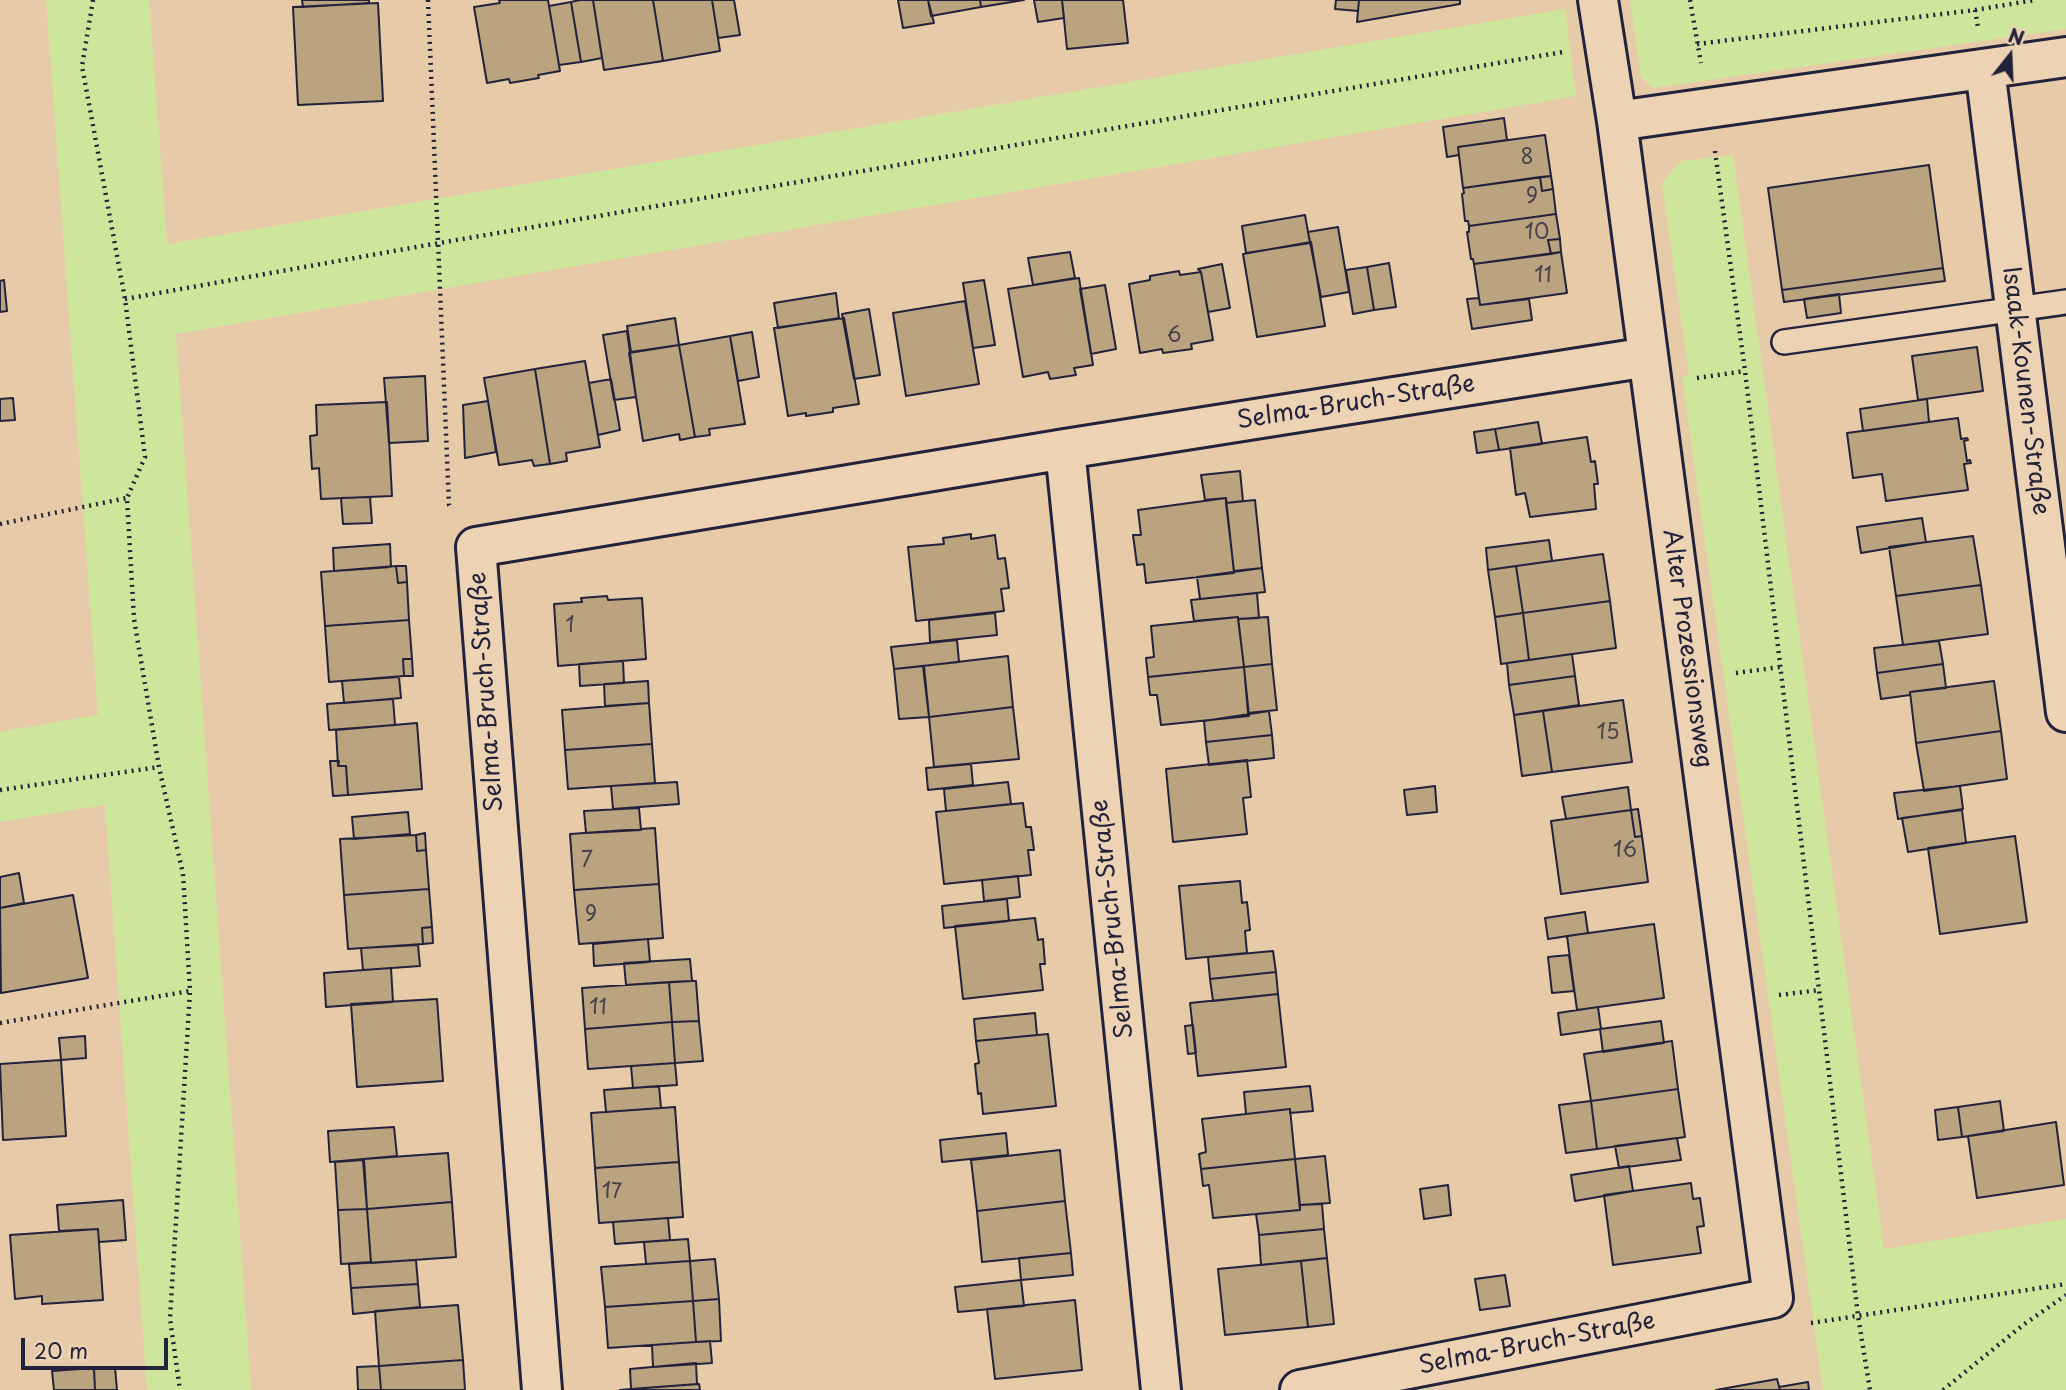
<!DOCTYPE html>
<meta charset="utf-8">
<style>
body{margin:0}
#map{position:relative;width:2066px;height:1390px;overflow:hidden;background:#e7cba8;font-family:"Playpen Sans",sans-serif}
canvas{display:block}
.north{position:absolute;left:1975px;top:21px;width:70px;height:70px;-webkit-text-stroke:5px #edd2b4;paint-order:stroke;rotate:18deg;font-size:19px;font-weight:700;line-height:28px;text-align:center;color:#22223b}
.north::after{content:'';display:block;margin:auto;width:24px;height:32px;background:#22223b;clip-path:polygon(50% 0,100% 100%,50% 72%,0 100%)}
.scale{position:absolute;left:21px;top:1338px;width:147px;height:32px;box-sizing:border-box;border:4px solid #22223b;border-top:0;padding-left:9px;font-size:21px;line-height:24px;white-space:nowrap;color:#22223b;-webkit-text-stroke:5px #edd2b4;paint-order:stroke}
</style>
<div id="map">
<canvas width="2066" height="1390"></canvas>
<div class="north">N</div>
<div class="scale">20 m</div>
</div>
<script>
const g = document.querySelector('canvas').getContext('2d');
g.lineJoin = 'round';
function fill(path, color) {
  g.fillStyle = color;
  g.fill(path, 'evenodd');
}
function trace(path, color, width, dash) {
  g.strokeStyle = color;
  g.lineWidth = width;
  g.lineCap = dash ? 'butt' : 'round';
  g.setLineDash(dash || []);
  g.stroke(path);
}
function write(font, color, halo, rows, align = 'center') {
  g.font = font + ' "Playpen Sans",sans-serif';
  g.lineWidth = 6;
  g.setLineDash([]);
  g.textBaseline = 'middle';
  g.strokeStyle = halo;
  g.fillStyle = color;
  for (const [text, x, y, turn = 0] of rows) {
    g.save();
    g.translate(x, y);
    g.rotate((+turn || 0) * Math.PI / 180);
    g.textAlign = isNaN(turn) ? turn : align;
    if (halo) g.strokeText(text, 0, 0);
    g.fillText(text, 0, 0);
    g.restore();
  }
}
fill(new Path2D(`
 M 46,0 L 149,0 L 167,244 L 1565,9 L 1576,96 L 176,334 L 251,1390 L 147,1390 L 105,805 L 0,822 L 0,732 L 98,715 Z
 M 1630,0 L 2066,0 L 2066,29 L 1653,88 L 1641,77 Z
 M 1733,155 L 1884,1249 L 2066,1219 L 2066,1390 L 1823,1390 L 1682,377 L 1689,375 L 1662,183 L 1681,161 Z`), '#cee69c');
const building = new Path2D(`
 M 302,0 L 369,0 L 369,3 L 303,7 Z
 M 499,0 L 548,0 L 560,71 L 538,75 L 539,78 L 510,83 L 509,79 L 487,83 L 474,7 L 500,3 Z
 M 580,0 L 593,0 L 602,58 L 581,62 L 571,2 Z
 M 593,0 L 653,0 L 663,61 L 604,70 Z
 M 653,0 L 712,0 L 720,51 L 663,61 Z
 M 712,0 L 734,0 L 740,35 L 718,38 Z
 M 898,0 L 928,0 L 934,23 L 903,28 Z
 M 928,0 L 980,0 L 981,7 L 931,16 Z
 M 980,0 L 1024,0 L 981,7 Z
 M 1034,0 L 1062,0 L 1064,18 L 1038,22 Z
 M 1062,0 L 1123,0 L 1128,43 L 1067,49 Z
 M 1336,0 L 1359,0 L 1358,11 L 1335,9 Z
 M 1359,0 L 1460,0 L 1460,4 L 1357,22 Z
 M 571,2 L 581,62 L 559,65 L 549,6 Z
 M 378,3 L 383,101 L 298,105 L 293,7 Z
 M 1504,118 L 1507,140 L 1458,147 L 1459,155 L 1447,157 L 1443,127 Z
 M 1545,135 L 1551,176 L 1463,188 L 1458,147 Z
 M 1929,165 L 1943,268 L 1782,290 L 1768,188 Z
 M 1551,176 L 1553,189 L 1542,191 L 1540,177 Z
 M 1540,177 L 1542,191 L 1553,189 L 1556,214 L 1469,226 L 1468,221 L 1465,221 L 1462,194 L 1464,193 L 1463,188 Z
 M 1556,214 L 1560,239 L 1548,240 L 1551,254 L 1474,264 L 1473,259 L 1471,259 L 1467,232 L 1469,232 L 1469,226 Z
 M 1305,215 L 1310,243 L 1246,253 L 1242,226 Z
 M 1338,227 L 1349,292 L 1321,297 L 1308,232 Z
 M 1560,239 L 1561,252 L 1551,254 L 1548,240 Z
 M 1311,242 L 1325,326 L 1257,337 L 1243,254 Z
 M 1070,252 L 1075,278 L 1033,285 L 1028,258 Z
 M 1561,252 L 1567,293 L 1480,305 L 1474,264 Z
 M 1389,263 L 1396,307 L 1374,310 L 1367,267 Z
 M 1222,264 L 1230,308 L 1208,312 L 1201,272 L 1198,269 Z
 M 1367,267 L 1374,310 L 1353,314 L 1346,270 Z
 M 1943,268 L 1945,281 L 1784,302 L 1782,290 Z
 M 1179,271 L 1180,275 L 1201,272 L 1213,340 L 1191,344 L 1192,349 L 1163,353 L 1162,349 L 1140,353 L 1129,284 L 1150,280 L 1150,276 Z
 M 1079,278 L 1093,365 L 1074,368 L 1076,375 L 1050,379 L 1048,372 L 1023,377 L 1008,289 Z
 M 4,280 L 7,311 L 0,312 L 0,281 Z
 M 984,280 L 995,345 L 973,348 L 963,283 Z
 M 1105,285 L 1116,349 L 1091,354 L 1080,289 Z
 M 836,293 L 839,318 L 778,328 L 774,303 Z
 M 1839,294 L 1841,313 L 1807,318 L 1804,299 Z
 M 1479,298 L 1480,305 L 1529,299 L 1532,320 L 1472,329 L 1467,299 Z
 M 965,301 L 979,384 L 906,396 L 893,313 Z
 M 869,309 L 880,375 L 854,379 L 842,314 Z
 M 675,318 L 679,345 L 631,352 L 627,326 Z
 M 844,318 L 859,404 L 833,408 L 833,412 L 806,416 L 806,413 L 788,416 L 774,328 Z
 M 627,331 L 636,397 L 614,400 L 603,335 Z
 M 752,332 L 759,377 L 738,381 L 730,336 Z
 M 730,336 L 745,424 L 709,429 L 710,435 L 695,437 L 679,345 Z
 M 679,345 L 695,437 L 680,440 L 679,434 L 643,441 L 629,353 Z
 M 1977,347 L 1983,391 L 1918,400 L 1912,356 Z
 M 585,361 L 600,447 L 566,453 L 567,461 L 550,464 L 535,369 Z
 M 535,369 L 550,464 L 534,466 L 532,460 L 499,465 L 484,378 Z
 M 425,376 L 428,441 L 389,443 L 384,378 Z
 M 611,379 L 620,430 L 598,435 L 589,383 Z
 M 13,398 L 15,420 L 0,421 L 0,399 Z
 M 1927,399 L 1929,422 L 1863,431 L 1860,409 Z
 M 488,401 L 496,452 L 465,458 L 463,405 Z
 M 387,402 L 392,496 L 321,499 L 319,468 L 312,469 L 310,436 L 317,435 L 316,405 Z
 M 1958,418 L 1961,439 L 1967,438 L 1968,440 L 1964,441 L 1967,461 L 1970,460 L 1971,463 L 1964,464 L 1968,490 L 1886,501 L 1882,474 L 1853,478 L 1847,433 Z
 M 1538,422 L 1542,444 L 1499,450 L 1495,429 Z
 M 1495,429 L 1499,450 L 1477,453 L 1474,432 Z
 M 1587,437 L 1591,462 L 1595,461 L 1598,484 L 1594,484 L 1596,509 L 1530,517 L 1525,493 L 1516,495 L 1510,448 Z
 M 1240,471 L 1243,501 L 1226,503 L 1226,498 L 1205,500 L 1201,475 Z
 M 370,497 L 372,523 L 343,524 L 341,498 Z
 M 1226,498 L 1234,573 L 1146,583 L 1144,564 L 1137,565 L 1133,535 L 1141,535 L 1138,510 Z
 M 1255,500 L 1262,568 L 1234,571 L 1226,503 Z
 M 1922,518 L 1926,542 L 1861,553 L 1857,527 Z
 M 971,534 L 971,539 L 995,535 L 998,559 L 1005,558 L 1009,588 L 1001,589 L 1004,611 L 916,621 L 908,547 L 944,544 L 943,538 Z
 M 1973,536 L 1981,585 L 1896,596 L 1889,547 Z
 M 1549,540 L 1552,561 L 1488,570 L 1486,548 Z
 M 390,544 L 391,567 L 334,571 L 333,548 Z
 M 1603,554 L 1610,601 L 1523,613 L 1516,566 Z
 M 396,566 L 406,566 L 407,582 L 398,583 Z
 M 396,566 L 398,583 L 407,582 L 409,620 L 325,626 L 321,572 Z
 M 1516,566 L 1523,613 L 1495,617 L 1488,570 Z
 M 1262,568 L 1265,592 L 1200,599 L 1197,577 Z
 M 1981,585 L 1988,634 L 1903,645 L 1896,596 Z
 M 1257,593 L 1259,618 L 1238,619 L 1238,617 L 1194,621 L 1191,600 Z
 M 607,596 L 608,600 L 642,598 L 646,659 L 558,666 L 554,604 L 582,602 L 581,598 Z
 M 1610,601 L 1616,648 L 1529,660 L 1523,613 Z
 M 995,613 L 997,635 L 930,642 L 929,620 Z
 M 1523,613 L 1529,660 L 1501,664 L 1495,617 Z
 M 1238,617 L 1244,667 L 1148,677 L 1146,658 L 1154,657 L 1151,626 Z
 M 1268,617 L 1272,664 L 1244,667 L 1238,619 Z
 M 409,620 L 412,659 L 403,659 L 404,676 L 329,682 L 325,626 Z
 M 957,640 L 959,662 L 894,669 L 891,647 Z
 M 1939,641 L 1943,664 L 1877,673 L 1874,648 Z
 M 1572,654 L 1575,676 L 1509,685 L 1507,663 Z
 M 1008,656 L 1013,707 L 929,717 L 923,666 Z
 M 403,659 L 412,659 L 413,676 L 404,676 Z
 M 623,661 L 624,683 L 580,686 L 579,664 Z
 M 1272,664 L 1277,710 L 1248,713 L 1244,667 Z
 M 1943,664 L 1946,688 L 1910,692 L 1910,695 L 1881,699 L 1877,673 Z
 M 924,666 L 929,717 L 899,719 L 894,669 Z
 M 1244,667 L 1249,716 L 1161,725 L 1157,695 L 1150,695 L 1148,677 Z
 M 1575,676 L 1579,705 L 1514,715 L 1509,685 Z
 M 399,677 L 401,698 L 344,703 L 342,681 Z
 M 648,681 L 649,703 L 605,706 L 604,684 Z
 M 1994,681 L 2001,731 L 1916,743 L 1910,692 Z
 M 393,699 L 395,725 L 329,730 L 327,704 Z
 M 1623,700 L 1632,762 L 1552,772 L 1543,711 Z
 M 649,703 L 652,744 L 565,750 L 562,710 Z
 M 1013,707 L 1019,759 L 934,767 L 929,717 Z
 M 1269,711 L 1272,735 L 1206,742 L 1204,721 Z
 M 1543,711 L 1552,772 L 1522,776 L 1514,715 Z
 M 417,723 L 422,789 L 348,795 L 346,766 L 338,766 L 336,730 Z
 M 2001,731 L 2007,779 L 1924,791 L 1916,743 Z
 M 1272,735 L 1274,758 L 1209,765 L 1206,742 Z
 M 652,744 L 655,783 L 568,789 L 565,750 Z
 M 1247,760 L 1251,797 L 1243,798 L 1247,834 L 1173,842 L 1166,769 Z
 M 330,761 L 339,761 L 338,766 L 346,766 L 348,795 L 333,796 Z
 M 971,764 L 973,785 L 928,790 L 926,768 Z
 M 677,782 L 679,804 L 613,809 L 611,786 Z
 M 1008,782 L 1011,804 L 946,811 L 944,789 Z
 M 1435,786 L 1437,812 L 1407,815 L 1404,790 Z
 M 1960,786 L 1963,809 L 1898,819 L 1894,793 Z
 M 1628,787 L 1631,810 L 1566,819 L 1562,797 Z
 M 1023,803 L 1026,827 L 1031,827 L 1034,850 L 1028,850 L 1031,875 L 944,884 L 936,812 Z
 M 639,808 L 641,830 L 586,833 L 584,811 Z
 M 1638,809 L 1642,836 L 1635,837 L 1631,810 Z
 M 1631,810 L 1635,837 L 1642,836 L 1648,882 L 1561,894 L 1551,821 Z
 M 1962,810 L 1966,843 L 1908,852 L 1902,818 Z
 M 408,812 L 410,834 L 354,839 L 352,817 Z
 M 655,828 L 659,884 L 574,890 L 570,834 Z
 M 425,833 L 426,850 L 417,851 L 416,835 Z
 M 416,835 L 417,851 L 426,850 L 429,889 L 344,895 L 340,839 Z
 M 2015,836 L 2027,922 L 1940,934 L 1928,848 Z
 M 19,873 L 24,903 L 0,908 L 0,877 Z
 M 1018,876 L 1020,897 L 984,901 L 982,880 Z
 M 1240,881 L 1242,903 L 1247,902 L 1250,930 L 1245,931 L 1247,953 L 1186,959 L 1179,886 Z
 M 659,884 L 663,938 L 579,944 L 574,890 Z
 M 429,889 L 432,927 L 422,928 L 423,944 L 348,949 L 344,895 Z
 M 73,895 L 88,978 L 1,993 L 0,908 Z
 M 1007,899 L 1009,921 L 944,928 L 942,906 Z
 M 1585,912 L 1588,933 L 1548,939 L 1545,918 Z
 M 1035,918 L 1038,940 L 1043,939 L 1045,964 L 1040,964 L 1043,990 L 963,999 L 955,926 Z
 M 1654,924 L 1664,998 L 1577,1010 L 1567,936 Z
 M 432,927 L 433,943 L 423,944 L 422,928 Z
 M 648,939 L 650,962 L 594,966 L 593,944 Z
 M 418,945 L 420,966 L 363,970 L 361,948 Z
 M 1273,951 L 1276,972 L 1210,979 L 1208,957 Z
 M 1569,955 L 1574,991 L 1552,993 L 1548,957 Z
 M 690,959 L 692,981 L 626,985 L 624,963 Z
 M 391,968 L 393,1002 L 326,1007 L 324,973 Z
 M 1276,972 L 1278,994 L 1213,1001 L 1210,979 Z
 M 692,981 L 696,981 L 699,1021 L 672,1022 L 669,982 Z
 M 669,982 L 672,1022 L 585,1029 L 582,988 Z
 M 1278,994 L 1286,1067 L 1198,1076 L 1190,1003 Z
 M 437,999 L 443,1081 L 357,1087 L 351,1004 Z
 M 1598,1007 L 1601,1029 L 1561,1035 L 1558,1013 Z
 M 1035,1013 L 1037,1035 L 976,1041 L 974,1019 Z
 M 699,1021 L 703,1061 L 675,1063 L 672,1022 Z
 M 1661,1021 L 1664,1043 L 1603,1052 L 1600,1029 Z
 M 672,1022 L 675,1063 L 588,1069 L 585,1029 Z
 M 1193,1025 L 1196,1053 L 1188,1054 L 1185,1026 Z
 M 1048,1034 L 1056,1106 L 983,1114 L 981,1093 L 978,1094 L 975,1064 L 979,1063 L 976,1041 Z
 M 85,1036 L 86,1058 L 61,1060 L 59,1038 Z
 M 1672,1041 L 1678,1089 L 1591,1101 L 1584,1054 Z
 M 61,1060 L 66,1136 L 3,1140 L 0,1064 Z
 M 675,1063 L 677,1085 L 633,1088 L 631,1066 Z
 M 659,1086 L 661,1108 L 606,1112 L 604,1090 Z
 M 1310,1086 L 1313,1111 L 1290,1113 L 1290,1109 L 1246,1114 L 1244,1092 Z
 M 1678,1089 L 1685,1137 L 1597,1149 L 1591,1101 Z
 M 1591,1101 L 1597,1149 L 1566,1153 L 1559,1105 Z
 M 2000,1101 L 2004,1131 L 1962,1137 L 1958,1107 Z
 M 675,1107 L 679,1162 L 595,1168 L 591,1113 Z
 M 1958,1107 L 1962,1137 L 1938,1140 L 1935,1110 Z
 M 1290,1109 L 1295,1159 L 1201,1169 L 1199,1154 L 1206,1152 L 1202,1119 Z
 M 2056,1122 L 2064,1185 L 1977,1198 L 1968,1136 Z
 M 394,1127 L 397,1156 L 330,1162 L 328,1131 Z
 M 1006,1133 L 1008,1155 L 942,1162 L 940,1140 Z
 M 1677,1138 L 1681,1160 L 1619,1168 L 1615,1146 Z
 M 1060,1150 L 1065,1201 L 977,1211 L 971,1160 Z
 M 448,1153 L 452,1202 L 367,1209 L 364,1159 Z
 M 1325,1156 L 1330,1203 L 1300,1205 L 1295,1159 Z
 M 1295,1159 L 1300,1210 L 1213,1218 L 1209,1185 L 1203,1186 L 1201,1169 Z
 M 363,1160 L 367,1209 L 338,1210 L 335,1162 Z
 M 679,1162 L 683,1217 L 599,1223 L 595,1168 Z
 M 1629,1166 L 1633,1191 L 1575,1201 L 1571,1175 Z
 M 1691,1183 L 1693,1199 L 1700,1198 L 1704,1226 L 1697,1227 L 1701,1253 L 1613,1265 L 1604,1195 Z
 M 1448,1185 L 1451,1215 L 1424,1219 L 1420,1189 Z
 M 123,1200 L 126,1240 L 99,1242 L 98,1229 L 59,1231 L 57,1205 Z
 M 1065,1201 L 1071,1253 L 982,1262 L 977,1211 Z
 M 452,1202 L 456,1257 L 371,1263 L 367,1209 Z
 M 1322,1204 L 1324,1229 L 1259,1235 L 1256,1214 L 1300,1210 L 1300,1205 Z
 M 367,1209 L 371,1262 L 341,1264 L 338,1210 Z
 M 668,1218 L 670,1240 L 615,1244 L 613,1222 Z
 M 98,1229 L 103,1300 L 42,1304 L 42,1296 L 15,1299 L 10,1235 Z
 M 1324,1229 L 1327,1258 L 1261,1265 L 1259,1235 Z
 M 688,1239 L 690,1261 L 646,1264 L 644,1242 Z
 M 1071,1253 L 1073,1275 L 1021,1280 L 1019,1258 Z
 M 1327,1258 L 1334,1324 L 1308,1327 L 1301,1261 Z
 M 715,1259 L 719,1299 L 693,1301 L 690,1261 Z
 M 416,1260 L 418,1284 L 351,1288 L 349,1264 Z
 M 690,1261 L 693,1301 L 605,1307 L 601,1267 Z
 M 1301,1261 L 1308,1327 L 1225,1335 L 1218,1269 Z
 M 1505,1275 L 1510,1306 L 1480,1310 L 1475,1279 Z
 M 1021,1280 L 1024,1306 L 958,1312 L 955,1287 Z
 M 418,1284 L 420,1307 L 353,1314 L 351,1288 Z
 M 719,1299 L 721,1341 L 696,1342 L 693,1301 Z
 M 1075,1300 L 1082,1370 L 995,1379 L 987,1309 Z
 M 693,1301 L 696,1342 L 608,1348 L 605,1307 Z
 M 458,1305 L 463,1360 L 379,1366 L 375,1311 Z
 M 710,1341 L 712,1363 L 653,1367 L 652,1345 Z
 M 463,1360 L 465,1390 L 381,1390 L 379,1366 Z
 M 696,1363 L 697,1384 L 631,1389 L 630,1369 Z
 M 379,1366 L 381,1390 L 358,1390 L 357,1367 Z
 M 115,1367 L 117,1390 L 95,1390 L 94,1368 Z
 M 94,1368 L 95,1390 L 54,1390 L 52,1371 Z
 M 1777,1379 L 1780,1390 L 1716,1390 Z
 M 1808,1382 L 1809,1390 L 1780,1390 L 1779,1387 Z
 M 699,1384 L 700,1390 L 620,1390 L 631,1389 Z`);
fill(building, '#bba380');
trace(building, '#22223b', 2);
const service = new Path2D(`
 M 1784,342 L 2066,302`);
const minor = new Path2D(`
 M 1985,69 L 2066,712
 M 1617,121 L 2066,57
 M 1065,449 L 1161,1390
 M 542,1390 L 476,547 L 1065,449 L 1648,357
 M 1300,1390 L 1773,1298 L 1617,121 L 1598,0`);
trace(service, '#22223b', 28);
trace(minor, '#22223b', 44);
trace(new Path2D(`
 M 93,0 L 82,66 L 125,299 L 145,457 L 127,498 L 134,619 L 159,767 L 183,874 L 190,991 L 170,1319 L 180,1390
 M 428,0 L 449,505 L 452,509
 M 1690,0 L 1701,63
 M 1975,10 L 1978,27
 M 1697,44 L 1975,10 L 2035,0
 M 1715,151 L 1745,371 L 1858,1316 L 1870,1390
 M 125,299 L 439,243 L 1563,52
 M 1697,378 L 1745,371
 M 0,524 L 127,498
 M 1736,673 L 1780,667
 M 0,790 L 159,767
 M 1779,995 L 1820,990
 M 0,1023 L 190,991
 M 1811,1323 L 2066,1284
 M 1943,1390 L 2023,1325 L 2066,1295`), '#22223b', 4.5, [2, 5]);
trace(service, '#edd2b4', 23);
trace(minor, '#edd2b4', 38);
write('21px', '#48424c', null, [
 ["8",1527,158],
 ["9",1532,197],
 ["10",1537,233],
 ["11",1543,276],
 ["6",1174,336],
 ["1",570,626],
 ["15",1608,733],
 ["16",1625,851],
 ["7",587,861],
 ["9",591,915],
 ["11",598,1008],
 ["17",612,1192]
]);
write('24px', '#22223b', '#edd2b4', [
 ["Isaak-Kounen-Straße",2025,391,83],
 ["Selma-Bruch-Straße",1356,403,-9],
 ["Alter Prozessionsweg",1687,649,82],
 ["Selma-Bruch-Straße",487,692,-94],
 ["Selma-Bruch-Straße",1113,919,-96],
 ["Selma-Bruch-Straße",1537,1344,-11]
]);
</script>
